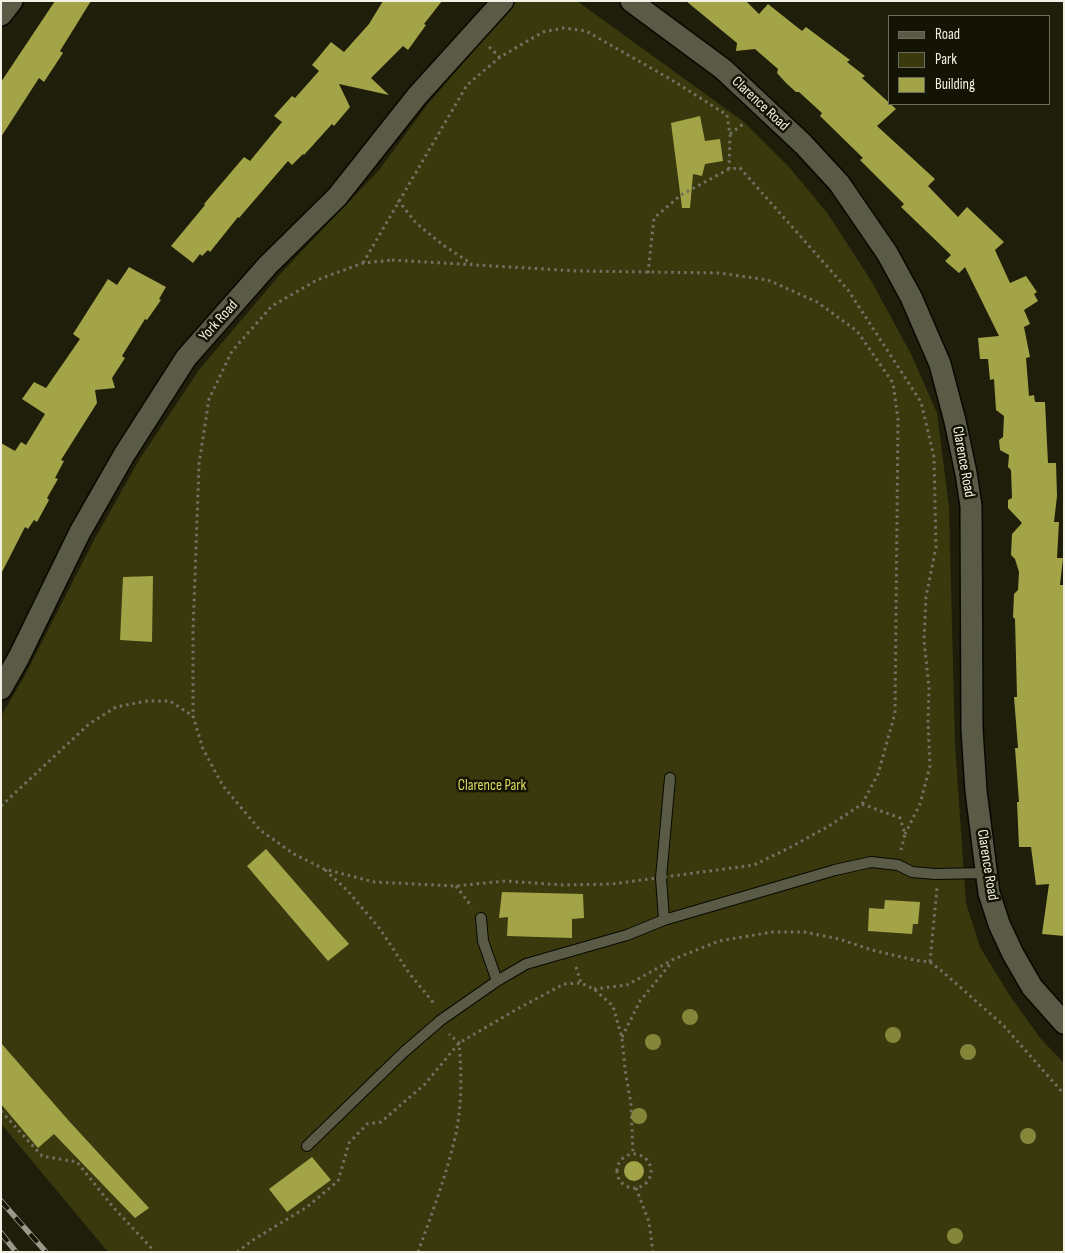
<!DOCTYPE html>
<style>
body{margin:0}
#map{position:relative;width:1065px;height:1253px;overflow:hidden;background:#1e1e0b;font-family:"Sofia Sans Condensed",sans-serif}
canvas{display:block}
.frame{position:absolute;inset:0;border:2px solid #f1f1e5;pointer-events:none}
.legend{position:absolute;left:888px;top:15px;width:162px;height:90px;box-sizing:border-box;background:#141404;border:1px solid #6c6c5e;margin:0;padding:6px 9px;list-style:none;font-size:15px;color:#f1f1e5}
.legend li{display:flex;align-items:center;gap:10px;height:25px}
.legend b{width:25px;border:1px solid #6c6c5e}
</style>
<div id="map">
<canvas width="1065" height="1253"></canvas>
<div class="frame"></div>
<ul class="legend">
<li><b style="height:6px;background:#5a5b46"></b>Road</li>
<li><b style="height:14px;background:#39390d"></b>Park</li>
<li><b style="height:14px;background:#a3a348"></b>Building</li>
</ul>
</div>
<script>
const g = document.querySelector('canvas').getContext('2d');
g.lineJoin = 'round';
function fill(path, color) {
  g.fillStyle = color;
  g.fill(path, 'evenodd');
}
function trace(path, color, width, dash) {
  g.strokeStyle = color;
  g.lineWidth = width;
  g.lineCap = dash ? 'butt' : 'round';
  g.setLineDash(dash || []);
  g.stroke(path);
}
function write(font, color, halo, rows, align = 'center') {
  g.font = font + ' "Sofia Sans Condensed",sans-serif';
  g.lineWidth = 5;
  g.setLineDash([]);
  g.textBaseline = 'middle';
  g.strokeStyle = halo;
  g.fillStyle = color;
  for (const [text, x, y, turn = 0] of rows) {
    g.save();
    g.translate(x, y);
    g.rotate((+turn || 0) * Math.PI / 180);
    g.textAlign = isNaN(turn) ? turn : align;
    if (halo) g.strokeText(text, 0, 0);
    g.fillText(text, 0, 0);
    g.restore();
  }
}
fill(new Path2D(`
 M 516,1 L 577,1 L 744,122 L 788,166 L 828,214 L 872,282 L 911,354 L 937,413 L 949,507 L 955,744 L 966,903 L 980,947 L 1010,996 L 1041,1039 L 1064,1063 L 1064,1252 L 108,1252 L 1,1124 L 1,716 L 24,677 L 94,540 L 139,460 L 199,370 L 282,272 L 379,170 L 427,105 Z`), '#39390d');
fill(new Path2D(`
 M 55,1 L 91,1 L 60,51 L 63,53 L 44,82 L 39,78 L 1,137 L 1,82 Z
 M 383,1 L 442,1 L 424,24 L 426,25 L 408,50 L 403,46 L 371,78 L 389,95 L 339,84 L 350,107 L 334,126 L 332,124 L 304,155 L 303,154 L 292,165 L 288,161 L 239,218 L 238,217 L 210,252 L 208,250 L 202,256 L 200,254 L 193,263 L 171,246 L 205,205 L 204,204 L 244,157 L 250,161 L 282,122 L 274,116 L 292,96 L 295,98 L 319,71 L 312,65 L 331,42 L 344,52 L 369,24 Z
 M 686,1 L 746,1 L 759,14 L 768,4 L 802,31 L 806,27 L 850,60 L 847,62 L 865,76 L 862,78 L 896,109 L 877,126 L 935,179 L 928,186 L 958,217 L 967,207 L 1004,242 L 995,250 L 1010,283 L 1026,276 L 1037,292 L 1034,294 L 1038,301 L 1024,310 L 1030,324 L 1024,327 L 1030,357 L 1026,358 L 1029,396 L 1034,395 L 1035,402 L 1045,402 L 1048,463 L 1056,463 L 1057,496 L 1054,522 L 1059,522 L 1057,558 L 1063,558 L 1060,585 L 1064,585 L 1064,936 L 1042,934 L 1049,884 L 1036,885 L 1031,847 L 1019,847 L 1017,802 L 1019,802 L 1015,748 L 1018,748 L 1014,697 L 1017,697 L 1015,619 L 1013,617 L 1014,594 L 1018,590 L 1019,572 L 1015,559 L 1011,555 L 1012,534 L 1022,523 L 1008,508 L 1008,500 L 1012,498 L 1011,470 L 1008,467 L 1009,455 L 1000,450 L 999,440 L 1003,437 L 1004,416 L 996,410 L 994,379 L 990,380 L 988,359 L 980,359 L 978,338 L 999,336 L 965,267 L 959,273 L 945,261 L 951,255 L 901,207 L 904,204 L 860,160 L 863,158 L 820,116 L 822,113 L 799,92 L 796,92 L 786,83 L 777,73 L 778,69 L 755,49 L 736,51 L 737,43 Z
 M 700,116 L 705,141 L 720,139 L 723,161 L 705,164 L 702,176 L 693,174 L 690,208 L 682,208 L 671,123 Z
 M 129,267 L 166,287 L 159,299 L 161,300 L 147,320 L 145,319 L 122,356 L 125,358 L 112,378 L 115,388 L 95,390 L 97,403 L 61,460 L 64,461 L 55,478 L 58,479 L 47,498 L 49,500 L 37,522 L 34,520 L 28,529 L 25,527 L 1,574 L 1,443 L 15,451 L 21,442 L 26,445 L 45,414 L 22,399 L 34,382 L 46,388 L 80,339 L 73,334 L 108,279 L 117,285 Z
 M 153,576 L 152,642 L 120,640 L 123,577 Z
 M 266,849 L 349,944 L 328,961 L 247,866 Z
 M 502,892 L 583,894 L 584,918 L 572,919 L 572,938 L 507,936 L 508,917 L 499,918 Z
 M 885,900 L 920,902 L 918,924 L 913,924 L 912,934 L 868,931 L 869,908 L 884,909 Z
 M 1,1043 L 69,1121 L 149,1208 L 135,1218 L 54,1134 L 38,1148 L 1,1104 Z
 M 312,1157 L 331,1180 L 287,1212 L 269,1189 Z
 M624 1171a10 10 0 1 1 20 0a10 10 0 1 1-20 0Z`), '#a3a348');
const service = new Path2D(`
 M 481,918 L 483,941 L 497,981
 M 664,920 L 661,878 L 670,778
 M 307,1146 L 404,1052 L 441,1020 L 497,981 L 526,964 L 627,935 L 664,920 L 835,870 L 871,862 L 898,865 L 912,872 L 935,874 L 986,873`);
const minor = new Path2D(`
 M 631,1 L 723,69 L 803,144 L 839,183 L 887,253 L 911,297 L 940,364 L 955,421 L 966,473 L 971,506 L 972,729 L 976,791 L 989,893 L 999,924 L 1013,954 L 1032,987 L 1064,1023
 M 1,15 L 12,1
 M 1,689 L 19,657 L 80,532 L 124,455 L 186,358 L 268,265 L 337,197 L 417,96 L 503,1`);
trace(service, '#080800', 12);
trace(minor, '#080800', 24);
trace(new Path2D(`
 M 489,47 L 500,57
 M 730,134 L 743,124
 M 398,200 L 416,223 L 443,245 L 472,264
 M 392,260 L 578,271 L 719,273 L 768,280 L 817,302 L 857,331 L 893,383 L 898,420 L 895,713 L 878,774 L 862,804 L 829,826 L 789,848 L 754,865 L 612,884 L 563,885 L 505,881 L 455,886 L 374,882 L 324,869 L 294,854 L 260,830 L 223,786 L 203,749 L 193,716 L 193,632 L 199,464 L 209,399 L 232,351 L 272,306 L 317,280 L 363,263 Z
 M 363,263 L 467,85 L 500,57 L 543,32 L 564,28 L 586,31 L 672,80 L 727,115 L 730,135 L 729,169 L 740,168 L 848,290 L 921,402 L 934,457 L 936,547 L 926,597 L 924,640 L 929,688 L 928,722 L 930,766 L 920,804 L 905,834
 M 648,273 L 654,218 L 681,195 L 729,169
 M 862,804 L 900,818 L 905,834 L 901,850
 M 1,806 L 89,724 L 116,707 L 147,701 L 170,701 L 193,716
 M 325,870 L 347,890 L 380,929 L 409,973 L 432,1001 L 435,1006
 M 456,886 L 472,907
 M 930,962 L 937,888
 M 576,967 L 581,983
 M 594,989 L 627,985 L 674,959 L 719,941 L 772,932 L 804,932 L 839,939 L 872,950 L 914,960 L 930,962 L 943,972 L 1003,1025 L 1064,1094
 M 622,1037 L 640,1001 L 672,962
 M 1,1111 L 42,1156 L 77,1162 L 113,1207 L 155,1252
 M617 1171a17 17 0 1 1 34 0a17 17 0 1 1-34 0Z
 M 636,1188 L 649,1222 L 653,1252
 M 237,1252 L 253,1240 L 307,1207 L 338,1181 L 349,1143 L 367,1124 L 381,1122 L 425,1084 L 459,1043 L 519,1008 L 564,984 L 581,983 L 594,989 L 613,1006 L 622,1038 L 625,1069 L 631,1104 L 633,1154
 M 418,1252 C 431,1216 445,1179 454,1142 C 462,1111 462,1075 459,1043 L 449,1034`), '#727262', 3, [2.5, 4]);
trace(service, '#5a5b46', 10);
trace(minor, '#5a5b46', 21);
const rail = new Path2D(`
 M 1,1201 L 46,1252
 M 1,1233 L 16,1252`);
trace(rail, '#9a9a8b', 5.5);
trace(rail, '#141404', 4, [11]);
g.fillStyle = '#86863b';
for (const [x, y] of [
 [690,1017],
 [893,1035],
 [653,1042],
 [968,1052],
 [639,1116],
 [1028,1136],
 [955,1236]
]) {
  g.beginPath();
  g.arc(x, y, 8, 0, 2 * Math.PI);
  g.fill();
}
write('15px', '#f1f1e5', '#141404', [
 ["Clarence Road",760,104,43],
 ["York Road",219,321,-48],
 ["Clarence Road",963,462,80],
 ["Clarence Road",987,865,81]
]);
write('15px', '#dcdc62', '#141404', [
 ["Clarence Park",492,786]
]);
</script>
